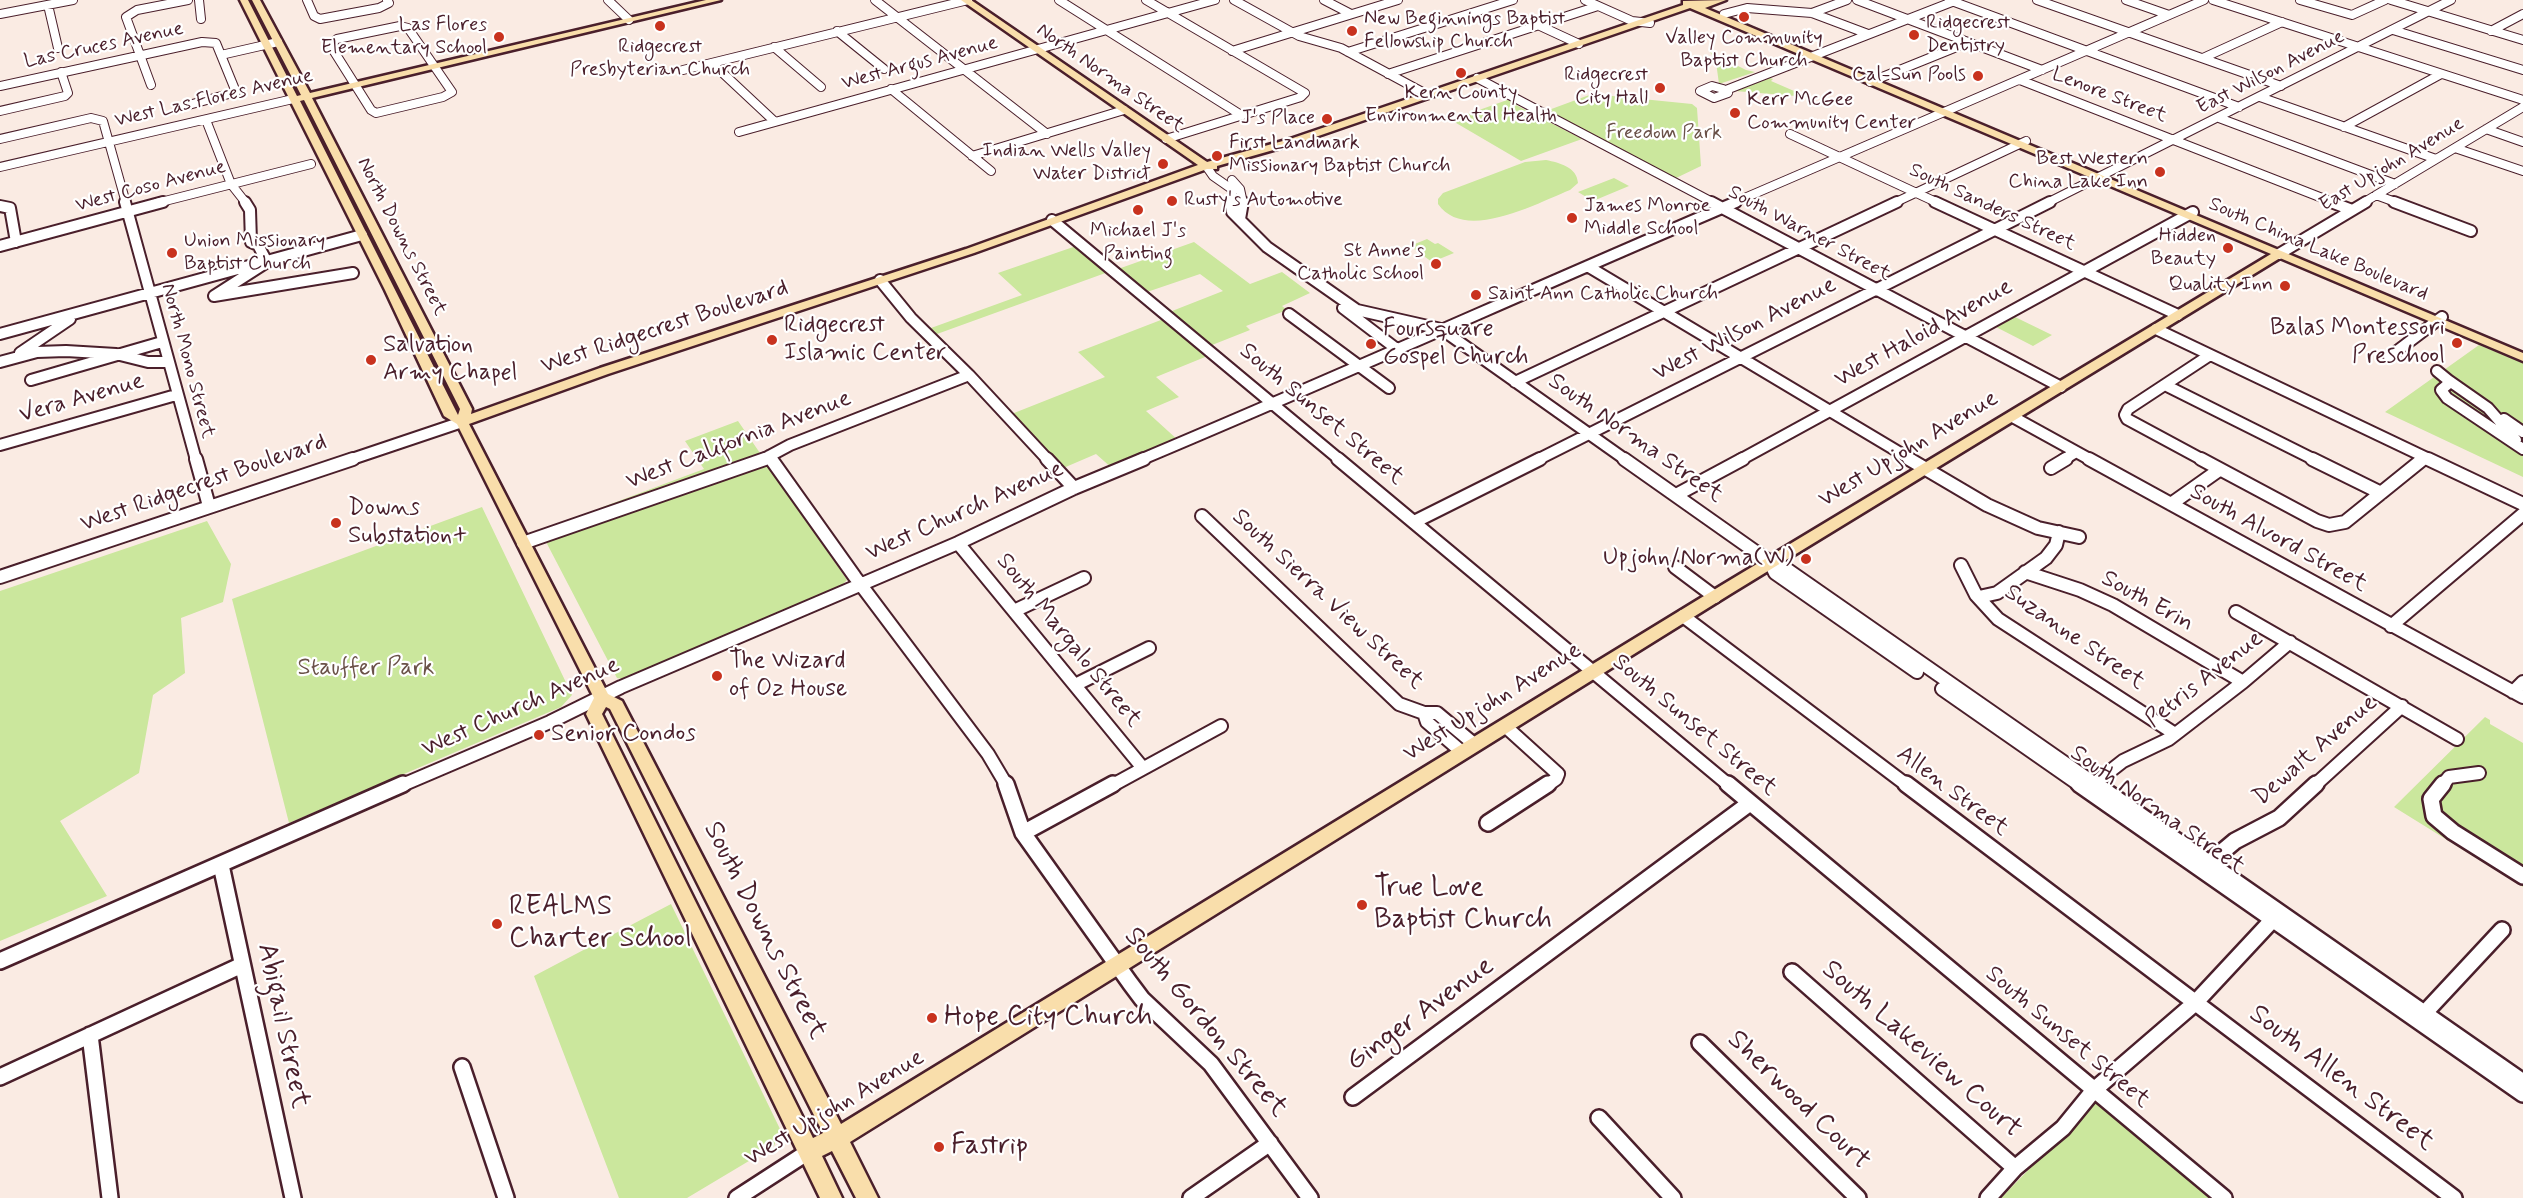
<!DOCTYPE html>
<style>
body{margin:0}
canvas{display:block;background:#faebe3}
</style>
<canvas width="2523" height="1198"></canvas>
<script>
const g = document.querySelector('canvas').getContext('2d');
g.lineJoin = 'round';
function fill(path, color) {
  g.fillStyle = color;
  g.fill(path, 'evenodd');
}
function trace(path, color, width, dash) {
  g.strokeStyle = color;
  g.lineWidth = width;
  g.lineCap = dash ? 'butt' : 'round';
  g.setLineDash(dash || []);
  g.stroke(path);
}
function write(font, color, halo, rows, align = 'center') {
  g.font = font + ' Mynerve,sans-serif';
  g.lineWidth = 4.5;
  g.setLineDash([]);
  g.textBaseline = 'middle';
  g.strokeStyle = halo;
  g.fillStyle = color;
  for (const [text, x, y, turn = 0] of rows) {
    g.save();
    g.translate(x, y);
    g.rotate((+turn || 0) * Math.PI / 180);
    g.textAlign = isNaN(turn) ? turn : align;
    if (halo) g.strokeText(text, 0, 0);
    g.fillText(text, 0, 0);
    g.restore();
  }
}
fill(new Path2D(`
 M 1710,52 L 1746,70 L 1755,72 L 1719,84 L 1716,62 Z
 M 1770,78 L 1773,79 L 1771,81 L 1808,97 L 1735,91 Z
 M 1592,94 L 1692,104 L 1697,108 L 1701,166 L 1674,179 L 1546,111 Z
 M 1510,99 L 1514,104 L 1582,139 L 1521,161 L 1451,120 Z
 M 1546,160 C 1560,163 1577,167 1578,183 L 1570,190 C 1537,203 1465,243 1438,204 L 1438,199 L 1443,193 L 1525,162 Z
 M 1614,178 L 1629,186 L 1593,201 L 1578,192 Z
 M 1427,239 L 1435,244 L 1438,243 L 1454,253 L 1432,262 L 1410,246 Z
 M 1194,242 L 1250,284 L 1282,272 L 1310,293 L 1282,306 L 1287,310 L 1246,326 L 1250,330 L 1207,347 L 1167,313 L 1223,291 L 1200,274 L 1147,292 L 1118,269 Z
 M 1079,245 L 1111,271 L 937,334 L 931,328 L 1022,295 L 998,273 Z
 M 2015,317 L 2052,335 L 2033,346 L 1996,327 Z
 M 1166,318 L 1210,355 L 1156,377 L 1179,397 L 1146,411 L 1179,441 L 1113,469 L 1096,454 L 1061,469 L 1009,415 L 1105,377 L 1078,352 Z
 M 2479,345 L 2523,363 L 2523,477 L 2385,412 Z
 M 738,421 L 847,580 L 840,587 L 623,679 L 617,678 L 544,538 L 592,515 L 600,508 L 704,469 L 685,441 Z
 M 482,507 L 572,695 L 561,707 L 289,823 L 232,599 Z
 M 207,521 L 231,564 L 223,602 L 181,618 L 185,673 L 153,695 L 139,773 L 60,821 L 107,896 L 0,941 L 0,591 Z
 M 2485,717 L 2490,720 L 2490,724 L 2523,743 L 2523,887 L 2394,807 Z
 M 671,904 L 780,1129 L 774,1146 L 687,1198 L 619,1198 L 534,976 Z
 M 2097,1100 L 2213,1198 L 2001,1198 Z`), '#cbe79d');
const minorFar3 = new Path2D(`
 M 199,0 L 201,19
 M 307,0 L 314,16 L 320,19 L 379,8 L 389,3 L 387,0
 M 608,0 L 629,20
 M 875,0 L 1047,134
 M 1059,0 L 1241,115
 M 1146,0 L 1305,93 L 1301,97 L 1166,139
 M 1234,0 L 1299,36 L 1341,48 L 1428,95
 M 1324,0 L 1351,14
 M 1585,0 L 1632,21 L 1650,23
 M 1857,0 L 2042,70
 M 1949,0 L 2239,107
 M 2037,0 L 2281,86
 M 2126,0 L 2169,15
 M 2213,0 L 2523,100
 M 2300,0 L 2352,15 L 2385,0
 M 2391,0 L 2523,40
 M 48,5 L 58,48
 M 1812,13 L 1847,0
 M 0,14 L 73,0
 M 1724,14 L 1747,8 L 1812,13 L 1868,34
 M 1538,25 L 1579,44
 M 400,26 L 408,28 L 452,92 L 443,97 L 376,113 L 371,110 L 330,45 L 337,39 Z
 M 2393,30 L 2523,70
 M 837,31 L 884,69
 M 2491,31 L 2523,14
 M 774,47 L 821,87
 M 1232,51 L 1398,0
 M 1348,52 L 1513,0
 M 221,55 L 278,42
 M 2203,58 L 2282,22
 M 712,63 L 774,121
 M 683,70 L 968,0
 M 1388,74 L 1598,6
 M 1477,78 L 1714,203
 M 2020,80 L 2335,203
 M 1870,82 L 1969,42
 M 151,85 L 126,17 L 137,10 L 188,0
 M 0,86 L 202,42 L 216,43 L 236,92 L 185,106
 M 1712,86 L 1723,89 L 1728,93 L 1714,98 L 1700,91 Z
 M 891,89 L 991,171
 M 1726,90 L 1957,0
 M 2260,97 L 2436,159
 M 0,111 L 65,96 L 68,93 L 61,72
 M 2219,118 L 2395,184
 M 206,120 L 231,184 L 246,203
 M 2344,127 L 2441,74
 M 2486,129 L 2523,142
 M 739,132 L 1215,0
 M 1790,134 L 1938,203
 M 0,139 L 91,118 L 103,121 L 126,203
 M 2455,148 L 2523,171
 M 972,156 L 1124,110
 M 1206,166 L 1213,176 L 1233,190 L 1232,203
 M 0,167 L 293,99
 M 1232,180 L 1240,189 L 1243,203
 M 2376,195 L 2398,203
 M 157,203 L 311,164
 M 1733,203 L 2204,0
 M 1894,203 L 2026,141
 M 2047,203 L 2451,0
 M 2363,203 L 2523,107`);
const minorFar2 = new Path2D(`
 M 125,202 L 196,460
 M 245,202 L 250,210 L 251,242 L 258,245 L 267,262 L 214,296 L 353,273
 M 1232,202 L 1232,212 L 1267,247 L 1357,310 L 1441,329 L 1626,460
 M 1711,202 L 2061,387
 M 1935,202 L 2178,315
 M 2331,202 L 2352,210
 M 2394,202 L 2471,231
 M 0,206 L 10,208 L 16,242
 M 1240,219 L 1243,202
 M 1052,220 L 1340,460
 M 0,246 L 163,202
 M 2279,254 L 2366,202
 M 1589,267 L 1912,460
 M 880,280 L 911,318 L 969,375 L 1048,460
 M 1343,308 L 1398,350
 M 1289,314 L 1389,388
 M 2156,329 L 2431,460
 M 0,334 L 362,235
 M 20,353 L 70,319
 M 2389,357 L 2442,317
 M 0,362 L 37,352 L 66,351 L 116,354 L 148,362 L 167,362
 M 2437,371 L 2448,380 L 2447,385 L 2441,390 L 2447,398 L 2523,449
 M 31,380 L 162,342
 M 2448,380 L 2488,408 L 2516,440
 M 1515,382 L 1897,202
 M 2165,385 L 2315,460
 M 2013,417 L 2091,460
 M 2504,419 L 2523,432
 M 0,445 L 176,395
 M 769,456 L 772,460
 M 349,460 L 462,422
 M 762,460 L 790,445 L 969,375
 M 1140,460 C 1340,376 1537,287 1736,202
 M 1537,460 L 2050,202
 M 1740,460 L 2193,212
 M 2063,460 L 2076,452
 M 2203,460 L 2127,419 L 2125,415 L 2128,409 L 2210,355
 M 2421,460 L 2425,457`);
const minorFar1 = new Path2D(`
 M 196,459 L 209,506
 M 771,459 L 855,577 L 988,754 L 1007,786
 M 1047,459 L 1074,488
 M 1338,459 L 1730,786
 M 1624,459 L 1770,562 L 1785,568 L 2098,786
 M 1909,459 L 1987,505 L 2038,528 L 2079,537
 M 2089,459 L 2523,697
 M 2201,459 L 2317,521 L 2329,525 L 2345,522 L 2423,459
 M 2312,459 L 2381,493
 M 2428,459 L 2523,504
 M 2051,468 L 2066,459
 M 1676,495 L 1743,459
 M 2171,504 L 2219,470
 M 1202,516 L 1399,704 L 1424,713 L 1437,713 L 1474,744
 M 1414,522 L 1540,459
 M 523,543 L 765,459
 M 958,543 L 1142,767
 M 1770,562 L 1775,573 L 1917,672
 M 1961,565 L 1976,595 L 1998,619 L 2175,734
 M 1675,567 L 1715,597
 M 2025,572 L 2080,590 L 2113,605 L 2243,682
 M 0,577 L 353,459
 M 1979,597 L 1997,593 L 2046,558 L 2056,545 L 2059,532
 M 1014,611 L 1084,578
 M 2236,612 L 2457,739
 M 1683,616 L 1908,786
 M 2391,626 L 2523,514
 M 1075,685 L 1149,648
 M 1942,689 L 2081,786
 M 2513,692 L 2523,682
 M 1424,713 L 1427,722 L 1462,752
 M 1505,726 L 1558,774 L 1556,779 L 1546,786
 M 400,786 L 550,722 L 621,687 L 958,543 L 1074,488 L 1144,459
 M 1111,786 L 1221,726
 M 2091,786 L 2123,761 L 2169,739 L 2243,682 L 2290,642
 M 2314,786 L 2402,706
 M 2442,786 L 2449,777 L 2479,773`);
const minor = new Path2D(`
 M 1006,784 L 1023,833 L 1130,983 L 1142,999 L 1211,1064 L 1310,1198
 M 1728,784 L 2224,1198
 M 1906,784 L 2454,1198
 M 2079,784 L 2523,1094
 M 2095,784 L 2523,1082
 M 2443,784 L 2431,799 L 2434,816 L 2453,832 L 2523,876
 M 2089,787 L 2093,784
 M 1488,823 L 1548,784
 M 1023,833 L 1113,784
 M 221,865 L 293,1198
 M 2204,867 L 2235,841 L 2279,818 L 2316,784
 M 0,961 L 403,784
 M 1792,972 L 2015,1168
 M 2419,1019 L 2502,930
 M 90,1035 L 110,1198
 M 1700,1043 L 1858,1198
 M 462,1067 L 506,1198
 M 0,1077 L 242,965
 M 1353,1097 L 1750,803
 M 1599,1118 L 1673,1198
 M 737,1198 L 808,1152
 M 1191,1198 L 1270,1143
 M 1988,1198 L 2015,1168 L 2063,1128 L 2094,1090 L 2195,1003 L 2278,914`);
const major = new Path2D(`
 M 240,0 L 248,0 L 297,96 L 301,95 L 252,0 L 260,0 L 310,93 L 706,0 L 721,0 L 312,98 L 472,409 L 471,414 L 600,368 L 966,249 L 1198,165 L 961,0 L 971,0 L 1207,162 L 1290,139 L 1683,5 L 1683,1 L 1726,0 L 1705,8 L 2523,353 L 2523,361 L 2280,258 L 1732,593 L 850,1142 L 878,1198 L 856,1198 L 832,1151 L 822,1156 L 842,1198 L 820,1198 L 586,714 L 594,698 L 457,424 L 444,416 L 385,290 ZM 1690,8 L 2271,254 L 1722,585 L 841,1124 L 624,705 L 622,701 L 608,694 L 469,424 L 608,374 L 974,253 L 1207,169 L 1217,169 L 1217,166 L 1298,143 ZM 304,100 L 460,409 L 458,415 L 300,101 ZM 606,707 L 610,709 L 823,1133 L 813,1138 L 602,714 Z`);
trace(minorFar3, '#4a1f2b', 10);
trace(minorFar2, '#4a1f2b', 14);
trace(minorFar1, '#4a1f2b', 16);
trace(minor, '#4a1f2b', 20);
trace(major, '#4a1f2b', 5);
trace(minorFar3, '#fff', 8);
trace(minorFar2, '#fff', 10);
trace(minorFar1, '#fff', 12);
trace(minor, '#fff', 15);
fill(major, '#f9deab');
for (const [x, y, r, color] of [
 [1744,17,6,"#c8321e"],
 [660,26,6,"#c8321e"],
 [1352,31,6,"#c8321e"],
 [1914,35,6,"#c8321e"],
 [499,37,6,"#c8321e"],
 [1461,73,6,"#c8321e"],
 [1978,76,6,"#c8321e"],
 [1660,88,6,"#c8321e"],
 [1735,113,6,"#c8321e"],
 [1327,119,6,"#c8321e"],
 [1217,156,6,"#c8321e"],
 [1163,164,6,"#c8321e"],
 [2160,172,6,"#c8321e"],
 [1172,201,6,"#c8321e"],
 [1138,210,6,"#c8321e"],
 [1572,218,6,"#c8321e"],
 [2228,248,6,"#c8321e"],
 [172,253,6,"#c8321e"],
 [1436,264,6,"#c8321e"],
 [2285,286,6,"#c8321e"],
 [1476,295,6,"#c8321e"],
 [772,340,6,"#c8321e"],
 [2457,343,6,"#c8321e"],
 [1371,344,6,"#c8321e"],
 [371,360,6,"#c8321e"],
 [336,523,6,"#c8321e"],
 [1806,559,6,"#c8321e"],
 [717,676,6,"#c8321e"],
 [539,735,6,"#c8321e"],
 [1362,905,6,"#c8321e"],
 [497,924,6,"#c8321e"],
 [932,1018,6,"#c8321e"],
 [939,1147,6,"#c8321e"]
]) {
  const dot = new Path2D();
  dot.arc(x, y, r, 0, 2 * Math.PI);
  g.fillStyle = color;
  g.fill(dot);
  trace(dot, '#fff', 2);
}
write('20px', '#4a1f2b', '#fff', [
 ["New Beginnings Baptist",1364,20,"left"],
 ["Fellowship Church",1364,43,"left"],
 ["Ridgecrest",1926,24,"left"],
 ["Dentistry",1926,47,"left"],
 ["Las Flores",487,26],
 ["Elementary School",487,49],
 ["Valley Community",1744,39,"center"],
 ["Baptist Church",1744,62,"center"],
 ["Ridgecrest",660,48,"center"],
 ["Presbyterian Church",660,71,"center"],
 ["Ridgecrest",1648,76],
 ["City Hall",1648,99],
 ["Cal-Sun Pools",1966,76],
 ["Kern County",1461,94,"center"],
 ["Environmental Health",1461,117,"center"],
 ["Kerr McGee",1747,101,"left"],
 ["Community Center",1747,124,"left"],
 ["J's Place",1315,119],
 ["First Landmark",1229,144,"left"],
 ["Missionary Baptist Church",1229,167,"left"],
 ["Indian Wells Valley",1151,152],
 ["Water District",1151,175],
 ["Best Western",2148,160],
 ["China Lake Inn",2148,183],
 ["Rusty's Automotive",1184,201,"left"],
 ["James Monroe",1584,207,"left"],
 ["Middle School",1584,230,"left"],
 ["Michael J's",1138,232,"center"],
 ["Painting",1138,255,"center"],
 ["Hidden",2216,237],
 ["Beauty",2216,260],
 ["Union Missionary",184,242,"left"],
 ["Baptist Church",184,265,"left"],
 ["St Anne's",1424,252],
 ["Catholic School",1424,275],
 ["Quality Inn",2273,286],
 ["Saint Ann Catholic Church",1488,295,"left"]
], 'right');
write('20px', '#4a1f2b', '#fff', [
 ["Las Cruces Avenue",104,46,-12],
 ["West Argus Avenue",920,64,-15],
 ["East Wilson Avenue",2271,73,-27],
 ["North Norma Street",1110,79,35],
 ["Lenore Street",2109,96,21],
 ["West Las Flores Avenue",214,99,-13],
 ["East Upjohn Avenue",2392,165,-31],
 ["West Coso Avenue",151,187,-15],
 ["South Sanders Street",1992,208,25],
 ["South Warner Street",1809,234,28],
 ["North Downs Street",401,237,63],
 ["South China Lake Boulevard",2318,250,23],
 ["North Mono Street",187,361,75]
]);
write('20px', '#6a5148', '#fff', [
 ["Freedom Park",1664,134]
]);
write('24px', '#4a1f2b', '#fff', [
 ["Ridgecrest",784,326],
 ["Islamic Center",784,354],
 ["Balas Montessori",2445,329,"right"],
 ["Preschool",2445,357,"right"],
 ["Foursquare",1383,330],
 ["Gospel Church",1383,358],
 ["Salvation",383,346],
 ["Army Chapel",383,374],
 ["Downs",348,509],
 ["Substation+",348,537],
 ["Upjohn/Norma(W)",1794,559,"right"],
 ["The Wizard",729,662],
 ["of Oz House",729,690],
 ["Senior Condos",551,735]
], 'left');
write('24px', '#4a1f2b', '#fff', [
 ["West Ridgecrest Boulevard",665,328,-18],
 ["West Wilson Avenue",1745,330,-27],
 ["West Haloid Avenue",1924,334,-29],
 ["Vera Avenue",82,399,-16],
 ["South Sunset Street",1321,415,40],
 ["South Norma Street",1635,439,35],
 ["West California Avenue",739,441,-21],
 ["West Upjohn Avenue",1909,450,-31],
 ["West Ridgecrest Boulevard",204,484,-19],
 ["West Church Avenue",965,512,-24],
 ["South Alvord Street",2278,539,29],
 ["South Sierra View Street",1327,600,43],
 ["South Erin",2147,602,29],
 ["Suzanne Street",2074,638,35],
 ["South Margalo Street",1068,641,51],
 ["Petris Avenue",2205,680,-38],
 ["West Upjohn Avenue",1493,703,-32],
 ["West Church Avenue",521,708,-24],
 ["South Sunset Street",1694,726,40],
 ["Dewalt Avenue",2316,751,-41],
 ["Allen Street",1952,792,37],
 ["South Norma Street",2157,811,35],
 ["South Sunset Street",2067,1038,40],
 ["West Upjohn Avenue",835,1109,-31]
]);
write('24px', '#6a5148', '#fff', [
 ["Stauffer Park",366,669]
]);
write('28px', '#4a1f2b', '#fff', [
 ["True Love",1374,889],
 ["Baptist Church",1374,921],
 ["REALMS",509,908],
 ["Charter School",509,940],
 ["Hope City Church",944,1018],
 ["Fastrip",951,1147]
], 'left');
write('28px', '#4a1f2b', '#fff', [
 ["South Downs Street",764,931,63],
 ["Ginger Avenue",1421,1015,-36],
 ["South Gordon Street",1205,1023,50],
 ["Abigail Street",282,1026,78],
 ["South Lakeview Court",1921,1050,41],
 ["South Allen Street",2341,1079,37],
 ["Sherwood Court",1798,1101,44]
]);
</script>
